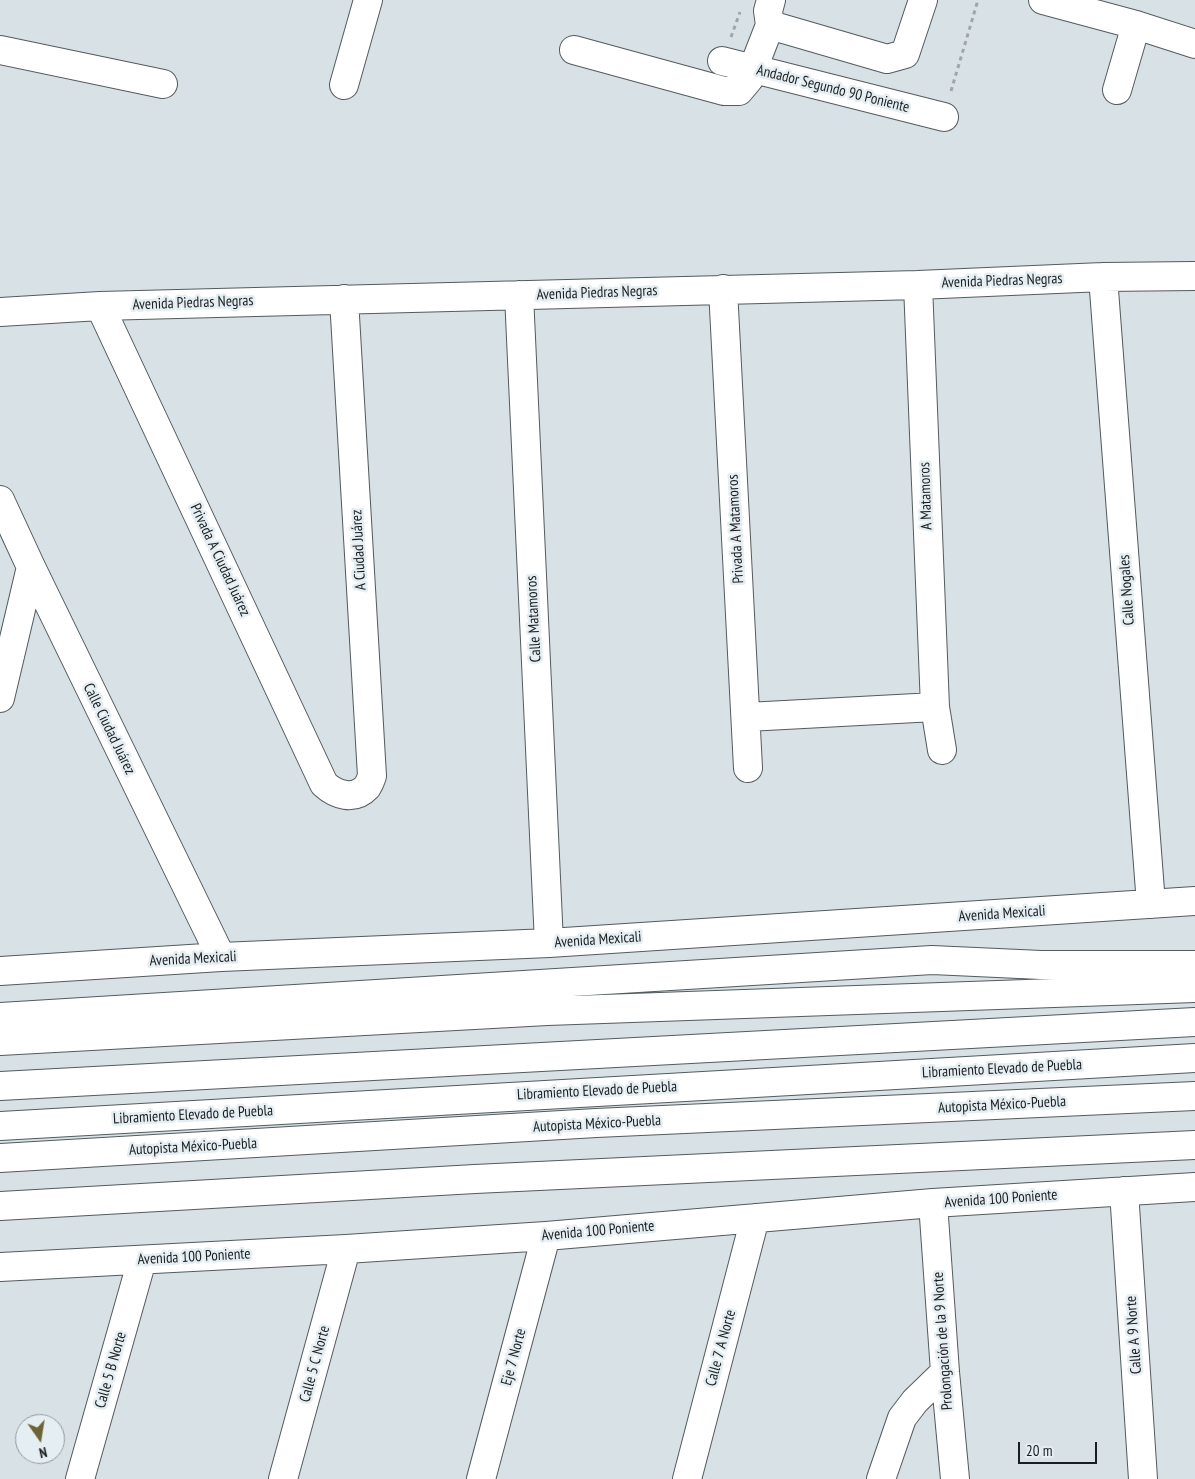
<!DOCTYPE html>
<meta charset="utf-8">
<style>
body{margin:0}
#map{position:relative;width:1195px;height:1479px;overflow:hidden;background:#d8e1e5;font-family:"PT Sans Narrow",sans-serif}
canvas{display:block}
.north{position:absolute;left:15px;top:1414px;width:50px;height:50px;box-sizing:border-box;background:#e5eef2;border:1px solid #949b9e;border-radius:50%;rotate:167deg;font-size:14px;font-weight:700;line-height:20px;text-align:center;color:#1b1e20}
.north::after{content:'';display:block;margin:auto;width:18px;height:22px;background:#6c6431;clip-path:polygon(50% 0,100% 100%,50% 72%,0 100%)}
.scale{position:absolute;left:1018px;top:1442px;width:79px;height:22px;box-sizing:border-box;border:2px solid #1b1e20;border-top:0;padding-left:6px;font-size:15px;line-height:18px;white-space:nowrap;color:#1b1e20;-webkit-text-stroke:4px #e5eef2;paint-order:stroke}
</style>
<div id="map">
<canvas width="1195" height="1479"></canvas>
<div class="north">N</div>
<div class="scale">20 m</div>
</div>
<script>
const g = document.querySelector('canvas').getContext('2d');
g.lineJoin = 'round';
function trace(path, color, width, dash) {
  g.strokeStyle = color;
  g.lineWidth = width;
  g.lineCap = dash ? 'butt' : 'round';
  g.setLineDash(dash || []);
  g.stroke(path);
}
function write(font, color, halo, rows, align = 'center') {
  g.font = font + ' "PT Sans Narrow",sans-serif';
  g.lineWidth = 5;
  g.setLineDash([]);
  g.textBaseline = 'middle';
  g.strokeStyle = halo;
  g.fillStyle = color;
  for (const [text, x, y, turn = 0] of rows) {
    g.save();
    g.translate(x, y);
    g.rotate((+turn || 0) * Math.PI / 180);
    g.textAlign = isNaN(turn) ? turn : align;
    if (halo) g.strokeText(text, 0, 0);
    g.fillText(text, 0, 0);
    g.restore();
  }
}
const minor = new Path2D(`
 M 771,0 L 768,11 L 770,25 L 887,59 L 905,54 L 923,0
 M 1043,0 L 1136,25 L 1195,44
 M 0,50 L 163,84
 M 574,50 L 724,91 L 739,91 L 749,79 L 770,25
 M 722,61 L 944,117
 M 344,85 L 368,0
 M 1117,90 L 1136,25
 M 1103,277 L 1151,904
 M 918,285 L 935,707 L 942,750
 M 723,289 L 748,768
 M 519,295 L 549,943
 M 100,306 L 324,784 C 336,795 354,801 367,787 C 369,784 371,779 372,776 L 344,299
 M 0,312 L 100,306 L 918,285 L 1103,277 L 1195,276
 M 0,500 L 31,567 L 221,957
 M 0,698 L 31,567
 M 747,717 L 935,707
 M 0,971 L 221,957 L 549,943 L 1195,901
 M 1124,1191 L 1143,1479
 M 933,1203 L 945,1372 L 955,1479
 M 0,1267 L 346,1249 L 546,1236 L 933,1203 L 1195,1187
 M 80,1479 L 142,1260
 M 283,1479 L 346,1249
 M 481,1479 L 546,1236
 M 687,1479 L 755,1218
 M 881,1479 L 902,1418 L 915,1401 L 945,1372`);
const highway = new Path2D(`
 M 0,1017 L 932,960 L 1041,965 L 1195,965
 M 0,1041 L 547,1011 L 1195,988
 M 0,1086 L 1195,1022
 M 0,1126 L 1195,1058
 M 0,1158 L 596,1123 L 1195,1096
 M 0,1206 L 475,1179 L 1195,1145`);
trace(minor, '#535b5e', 30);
trace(highway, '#535b5e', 30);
trace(new Path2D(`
 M 731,37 L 740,12
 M 951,91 L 978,0`), '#9fa6aa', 3, [4, 4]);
trace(minor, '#fff', 28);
trace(highway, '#fff', 28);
write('15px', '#1b1e20', '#e5eef2', [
 ["Andador Segundo 90 Poniente",833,89,14],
 ["Avenida Piedras Negras",1002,281,-2],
 ["Avenida Piedras Negras",597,293,-2],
 ["Avenida Piedras Negras",193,303,-2],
 ["A Matamoros",926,496,-92],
 ["Privada A Matamoros",736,529,-93],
 ["A Ciudad Juárez",359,550,-93],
 ["Privada A Ciudad Juárez",220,560,65],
 ["Calle Nogales",1127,590,-94],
 ["Calle Matamoros",534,619,-93],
 ["Calle Ciudad Juárez",109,729,64],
 ["Avenida Mexicali",1002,914,-4],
 ["Avenida Mexicali",598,940,-4],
 ["Avenida Mexicali",193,959,-3],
 ["Libramiento Elevado de Puebla",1002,1069,-3],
 ["Libramiento Elevado de Puebla",597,1091,-3],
 ["Autopista México-Puebla",1002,1105,-3],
 ["Libramiento Elevado de Puebla",193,1115,-3],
 ["Autopista México-Puebla",597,1124,-3],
 ["Autopista México-Puebla",193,1147,-3],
 ["Avenida 100 Poniente",1001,1199,-4],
 ["Avenida 100 Poniente",598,1231,-5],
 ["Avenida 100 Poniente",194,1257,-3],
 ["Calle A 9 Norte",1134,1335,-94],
 ["Prolongación de la 9 Norte",943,1341,-94],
 ["Calle 7 A Norte",721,1348,-75],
 ["Eje 7 Norte",514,1357,-75],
 ["Calle 5 C Norte",315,1364,-75],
 ["Calle 5 B Norte",111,1370,-74]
]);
</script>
